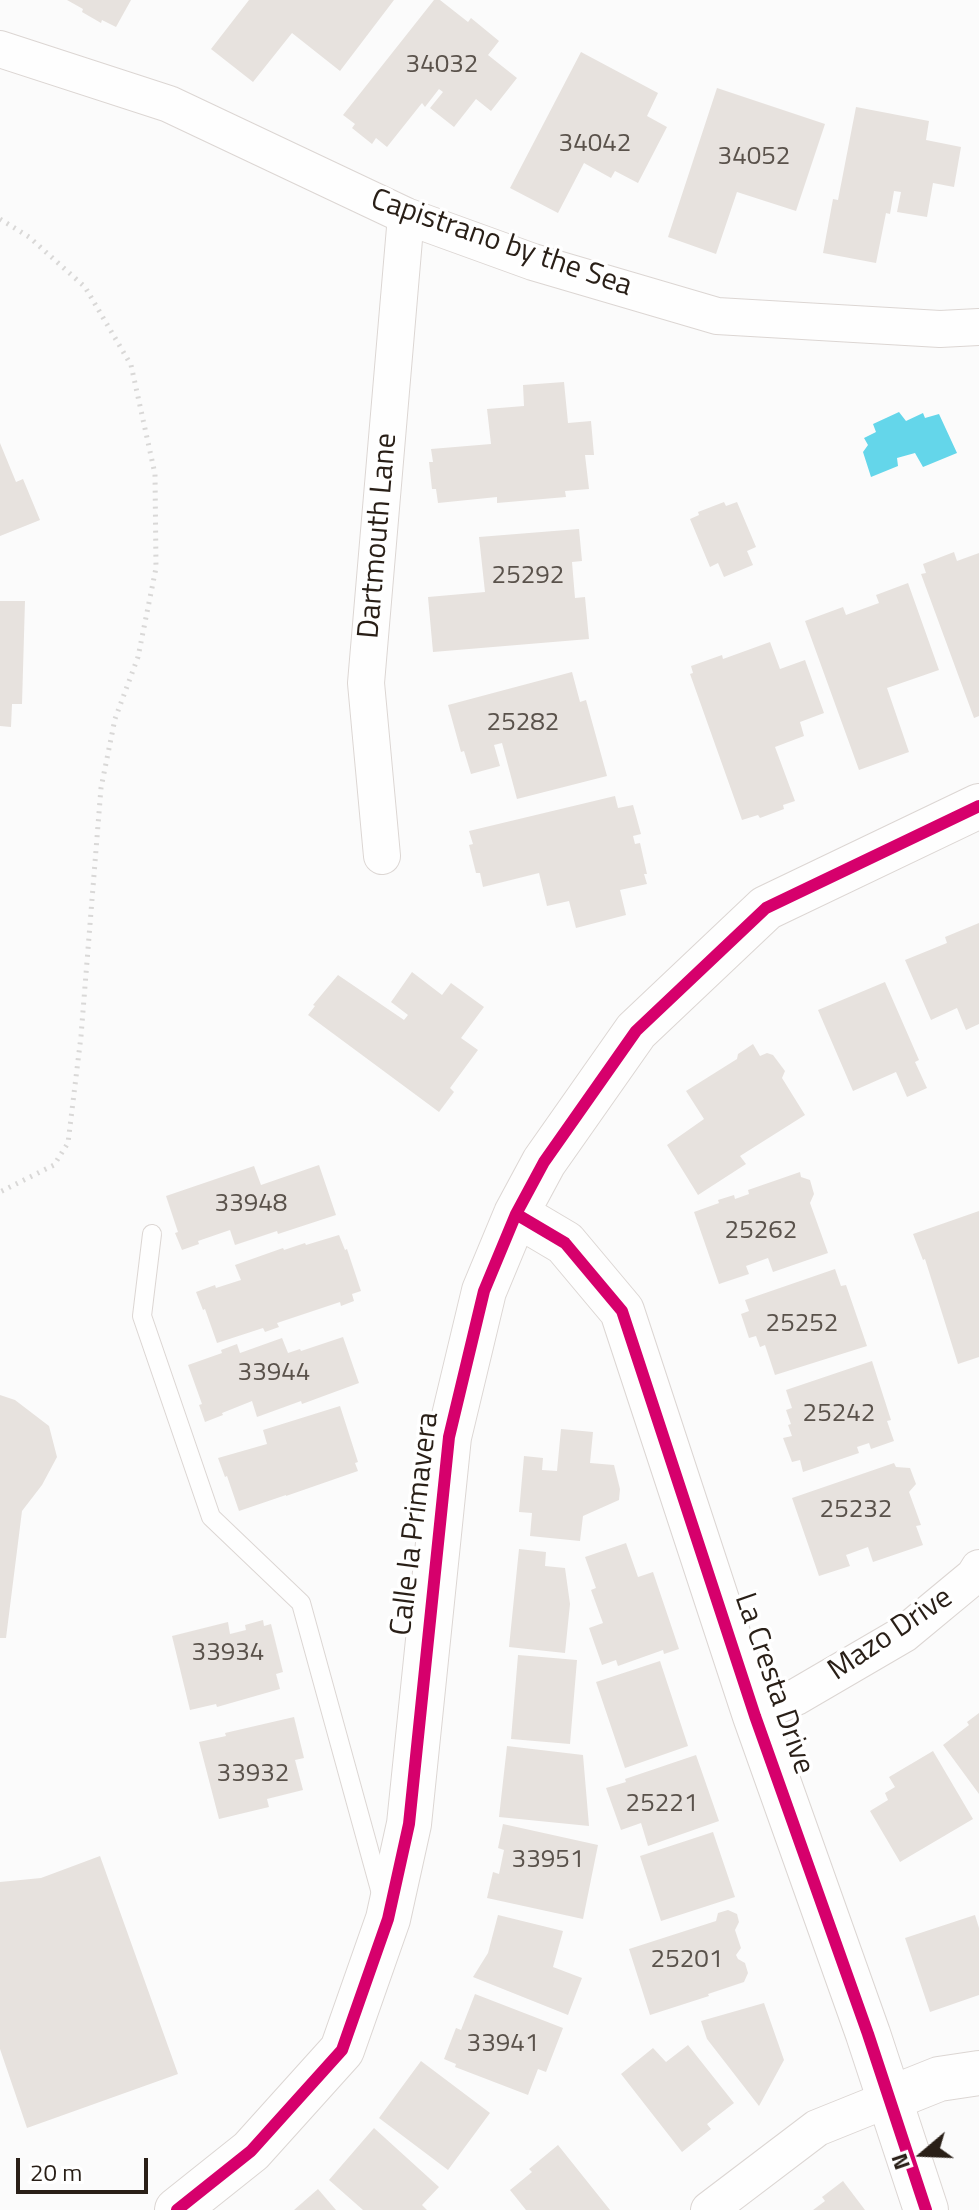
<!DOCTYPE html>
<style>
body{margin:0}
#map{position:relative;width:979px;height:2210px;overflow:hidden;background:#fbfbfb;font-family:"Titillium Web",sans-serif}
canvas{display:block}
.north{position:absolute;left:883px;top:2114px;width:80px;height:80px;-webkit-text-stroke:6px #fff;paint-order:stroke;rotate:251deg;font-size:22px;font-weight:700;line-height:32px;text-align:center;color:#291f17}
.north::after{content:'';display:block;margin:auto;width:28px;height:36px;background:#291f17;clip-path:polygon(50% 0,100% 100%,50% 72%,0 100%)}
.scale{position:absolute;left:16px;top:2158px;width:132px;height:36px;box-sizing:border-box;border:4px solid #291f17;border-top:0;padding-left:10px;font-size:24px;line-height:28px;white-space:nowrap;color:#291f17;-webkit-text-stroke:6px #fff;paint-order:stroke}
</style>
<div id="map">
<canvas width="979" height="2210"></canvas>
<div class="north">N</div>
<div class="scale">20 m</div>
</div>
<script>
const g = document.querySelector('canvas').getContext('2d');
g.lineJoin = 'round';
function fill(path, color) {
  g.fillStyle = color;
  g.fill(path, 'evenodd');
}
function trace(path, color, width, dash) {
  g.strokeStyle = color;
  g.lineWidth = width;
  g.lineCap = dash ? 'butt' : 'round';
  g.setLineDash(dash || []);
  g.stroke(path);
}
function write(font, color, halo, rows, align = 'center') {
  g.font = font + ' "Titillium Web",sans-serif';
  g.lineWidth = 7;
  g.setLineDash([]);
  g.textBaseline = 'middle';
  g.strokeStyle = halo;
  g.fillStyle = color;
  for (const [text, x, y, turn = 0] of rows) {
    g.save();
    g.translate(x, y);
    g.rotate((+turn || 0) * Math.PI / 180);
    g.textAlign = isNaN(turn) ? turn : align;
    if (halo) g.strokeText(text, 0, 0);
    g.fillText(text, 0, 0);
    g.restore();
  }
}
fill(new Path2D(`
 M 899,412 L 906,421 L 923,413 L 925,418 L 939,414 L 957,453 L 923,467 L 915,453 L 897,458 L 898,466 L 871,477 L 863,452 L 868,445 L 864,438 L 876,432 L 873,424 Z`), '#64d6ea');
fill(new Path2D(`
 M 67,0 L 131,0 L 116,27 L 102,20 L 101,23 L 82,12 L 83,9 Z
 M 249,0 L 394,0 L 340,71 L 292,33 L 253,82 L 211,49 Z
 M 434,0 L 440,0 L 468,22 L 471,18 L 499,41 L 488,55 L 517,78 L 491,111 L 476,99 L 454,127 L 430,108 L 443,92 L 439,89 L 425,107 L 422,103 L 387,147 L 376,138 L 372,144 L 352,128 L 355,124 L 343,115 Z
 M 581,52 L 658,93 L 647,116 L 667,127 L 638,183 L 615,171 L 611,178 L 584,163 L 558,213 L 510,188 Z
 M 717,88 L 825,124 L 796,211 L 737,192 L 716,254 L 668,237 Z
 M 856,107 L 929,121 L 926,140 L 961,147 L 954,187 L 933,183 L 927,217 L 897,212 L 901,192 L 894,191 L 890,214 L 886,213 L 876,263 L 823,253 L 833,199 L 838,200 Z
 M 564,382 L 568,423 L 591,421 L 594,455 L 585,455 L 589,489 L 565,491 L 566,497 L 497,503 L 497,497 L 438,503 L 436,489 L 432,489 L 429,462 L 433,462 L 431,449 L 491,444 L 487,409 L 524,406 L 523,385 Z
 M 0,443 L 16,482 L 23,479 L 40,520 L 0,536 Z
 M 724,502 L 726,506 L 737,502 L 756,547 L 747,551 L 753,565 L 724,577 L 718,563 L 710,567 L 690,519 L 699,515 L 698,512 Z
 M 579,529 L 582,561 L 572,562 L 575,598 L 585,597 L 589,639 L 433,652 L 428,597 L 485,592 L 479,537 Z
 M 954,552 L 957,561 L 979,553 L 979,716 L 974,718 L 921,574 L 926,573 L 923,564 Z
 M 908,583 L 939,670 L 887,688 L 909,752 L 859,770 L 805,621 L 843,607 L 846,615 L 879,603 L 876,595 Z
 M 0,601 L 25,601 L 22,704 L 12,704 L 11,727 L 0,726 Z
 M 770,642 L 780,669 L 805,660 L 824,713 L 800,722 L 804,736 L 775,747 L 795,801 L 783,805 L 784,809 L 760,818 L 758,815 L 742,820 L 690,674 L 693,673 L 691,666 L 722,655 L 723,659 Z
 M 572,672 L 580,702 L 586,700 L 607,776 L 517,799 L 502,743 L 494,745 L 500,766 L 471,774 L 464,751 L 461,752 L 448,705 Z
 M 615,796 L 618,808 L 633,805 L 641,834 L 633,836 L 635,844 L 640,843 L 647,874 L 644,874 L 647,884 L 620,890 L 626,915 L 576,928 L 569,901 L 547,906 L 539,873 L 483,887 L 480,873 L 476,873 L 469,845 L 473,844 L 469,831 Z
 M 979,923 L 979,1024 L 966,1030 L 957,1008 L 931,1020 L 905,960 L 947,943 L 945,937 Z
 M 412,972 L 442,995 L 451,983 L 484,1007 L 461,1038 L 478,1050 L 450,1088 L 454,1092 L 439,1112 L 308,1015 L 315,1006 L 313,1005 L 338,975 L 404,1020 L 408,1015 L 391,1002 Z
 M 885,982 L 919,1060 L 915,1062 L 927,1088 L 907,1097 L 896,1072 L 853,1091 L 818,1010 Z
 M 753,1044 L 760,1056 L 767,1053 L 773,1055 L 785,1071 L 782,1078 L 805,1115 L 740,1156 L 746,1164 L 698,1195 L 667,1145 L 704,1119 L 686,1091 L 737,1059 L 738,1054 Z
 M 319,1165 L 336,1215 L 278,1234 L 277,1231 L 235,1245 L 230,1230 L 198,1241 L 199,1244 L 182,1250 L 175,1233 L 178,1232 L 166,1196 L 254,1166 L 261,1185 Z
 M 800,1172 L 801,1177 L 810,1180 L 814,1194 L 810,1203 L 828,1253 L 773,1272 L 768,1258 L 746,1266 L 749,1274 L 719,1284 L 694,1212 L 719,1203 L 718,1200 L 734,1195 L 735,1199 L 749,1194 L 748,1190 Z
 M 979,1211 L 979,1357 L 958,1364 L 925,1259 L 923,1260 L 913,1234 Z
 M 339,1235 L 345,1250 L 347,1249 L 361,1291 L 352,1294 L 354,1301 L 341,1306 L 340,1302 L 277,1323 L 279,1327 L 265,1332 L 263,1328 L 217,1343 L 205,1309 L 203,1310 L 196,1292 L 215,1285 L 216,1288 L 241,1280 L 235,1265 L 283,1248 L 284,1250 L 305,1243 L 306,1245 Z
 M 835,1269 L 841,1286 L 846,1285 L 867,1346 L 775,1375 L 765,1345 L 760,1347 L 756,1336 L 749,1338 L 741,1314 L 749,1311 L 745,1300 Z
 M 343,1337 L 359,1383 L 302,1404 L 301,1401 L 257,1417 L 252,1401 L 222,1413 L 223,1415 L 205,1422 L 199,1405 L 202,1404 L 188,1365 L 222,1353 L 221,1350 L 237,1344 L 240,1353 L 282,1338 L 288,1353 L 300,1349 L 301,1351 Z
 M 872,1361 L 891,1420 L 887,1421 L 894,1441 L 871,1449 L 869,1443 L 857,1447 L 859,1453 L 803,1472 L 800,1460 L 792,1462 L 783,1438 L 792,1436 L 788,1425 L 791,1424 L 786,1410 L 792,1408 L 786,1390 Z
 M 0,1395 L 15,1400 L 49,1426 L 57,1457 L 42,1485 L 22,1511 L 6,1638 L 0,1638 Z
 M 340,1406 L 358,1462 L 355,1463 L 358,1471 L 286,1496 L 286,1495 L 239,1511 L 227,1476 L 225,1477 L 218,1458 L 267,1444 L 263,1430 Z
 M 561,1429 L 593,1432 L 590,1463 L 614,1465 L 620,1489 L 619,1500 L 583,1516 L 580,1541 L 530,1536 L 532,1513 L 519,1512 L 524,1456 L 543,1458 L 542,1470 L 557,1471 Z
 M 894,1463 L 896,1467 L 910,1468 L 916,1484 L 909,1492 L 921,1525 L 916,1526 L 923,1545 L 873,1562 L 868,1547 L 846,1555 L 850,1566 L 819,1576 L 792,1498 Z
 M 626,1543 L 638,1577 L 653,1572 L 679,1649 L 664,1654 L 663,1650 L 618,1666 L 616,1660 L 602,1665 L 589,1628 L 603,1623 L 591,1590 L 596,1588 L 585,1557 Z
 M 519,1549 L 546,1552 L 545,1566 L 565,1568 L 570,1604 L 565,1653 L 509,1647 Z
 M 263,1620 L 264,1626 L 271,1624 L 283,1672 L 276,1674 L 280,1689 L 217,1707 L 216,1704 L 190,1710 L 172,1636 L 228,1622 L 230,1634 L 246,1630 L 245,1625 Z
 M 518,1655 L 577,1660 L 570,1744 L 511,1739 Z
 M 660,1661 L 688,1746 L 625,1768 L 596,1682 Z
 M 979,1713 L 979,1794 L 943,1745 L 969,1725 L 967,1722 Z
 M 294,1717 L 304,1758 L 295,1760 L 303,1790 L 267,1799 L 269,1807 L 219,1819 L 199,1742 L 226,1736 L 225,1733 Z
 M 507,1746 L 583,1755 L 589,1826 L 499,1817 Z
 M 933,1751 L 973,1819 L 900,1862 L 870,1811 L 888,1800 L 885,1793 L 895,1787 L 889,1777 Z
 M 696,1755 L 719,1821 L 648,1846 L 641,1823 L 621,1830 L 606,1788 L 626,1782 L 625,1779 Z
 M 503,1824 L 598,1845 L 583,1919 L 487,1898 L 493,1872 L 499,1874 L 504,1850 L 498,1848 Z
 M 713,1832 L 735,1897 L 661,1921 L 640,1856 Z
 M 100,1856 L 178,2074 L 27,2128 L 0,2049 L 0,1882 L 41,1878 Z
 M 728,1910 L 737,1914 L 739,1922 L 735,1930 L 741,1948 L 736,1955 L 738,1959 L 745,1963 L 748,1973 L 744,1982 L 708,1994 L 709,1996 L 650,2015 L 629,1949 L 716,1921 L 718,1913 Z
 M 498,1915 L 563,1931 L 553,1967 L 582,1978 L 568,2015 L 473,1977 L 488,1953 Z
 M 975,1915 L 979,1928 L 979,1995 L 930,2012 L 905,1938 Z
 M 475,1994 L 563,2028 L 546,2072 L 538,2069 L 528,2095 L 455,2067 L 456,2064 L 444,2059 L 456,2028 L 461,2030 Z
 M 764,2003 L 784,2060 L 759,2106 L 707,2039 L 701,2021 Z
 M 688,2045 L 734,2103 L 707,2124 L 711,2129 L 682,2152 L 621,2074 L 653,2048 L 666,2062 Z
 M 421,2061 L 490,2113 L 448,2170 L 379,2118 Z
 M 374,2128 L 439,2187 L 422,2205 L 427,2210 L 363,2210 L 329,2180 Z
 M 558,2145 L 610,2210 L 526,2210 L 510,2190 L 532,2172 L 529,2169 Z
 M 843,2181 L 865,2210 L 813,2210 L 825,2201 L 822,2197 Z
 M 318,2189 L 336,2210 L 294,2210 Z`), '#e7e2de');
const service = new Path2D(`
 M 152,1234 L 142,1316 L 211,1517 L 301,1603 L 382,1897`);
const minor = new Path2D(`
 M 0,49 L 169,104 L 406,216 L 533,262 L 717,316 L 940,329 L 979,327
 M 382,856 L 366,683 L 406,216
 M 755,1716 L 796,1697 L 904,1634 L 974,1576 L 979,1568
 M 709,2210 L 817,2128 L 889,2099`);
const tertiary = new Path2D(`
 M 516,1214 L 565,1243 L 622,1311 L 755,1716 L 868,2034 L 926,2210
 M 889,2099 L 939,2079 L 979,2073
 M 177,2210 L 251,2151 L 342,2050 L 388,1919 L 409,1824 L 449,1437 L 484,1291 L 516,1214 L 544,1162 L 636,1031 L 766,908 L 979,806`);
trace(service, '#dcd6d3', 20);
trace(minor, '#dcd6d3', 38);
trace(tertiary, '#dcd6d3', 46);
trace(new Path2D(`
 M 0,219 L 29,237 L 85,287 L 131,365 L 155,474 L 156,568 L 138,657 L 115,719 L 101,788 L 81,1036 L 68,1143 L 54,1165 L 0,1192`), '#d9d8d7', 5, [2, 6]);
trace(service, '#fefefe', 18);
trace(minor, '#fefefe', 36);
trace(tertiary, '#fefefe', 44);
trace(new Path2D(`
 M 516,1214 L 565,1243 L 622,1311 L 755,1716 L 868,2034 L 926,2210
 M 177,2210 L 251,2151 L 342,2050 L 388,1919 L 409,1824 L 449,1437 L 484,1291 L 516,1214 L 544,1162 L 636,1031 L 766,908 L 979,806`), '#d6006c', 12);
write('26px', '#5a524b', null, [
 ["34032",442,66],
 ["34042",595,145],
 ["34052",754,158],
 ["25292",528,577],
 ["25282",523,724],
 ["33948",251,1205],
 ["25262",761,1232],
 ["25252",802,1325],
 ["33944",274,1374],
 ["25242",839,1415],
 ["25232",856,1511],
 ["33934",228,1654],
 ["33932",253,1775],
 ["25221",662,1805],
 ["33951",548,1861],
 ["25201",687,1961],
 ["33941",503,2045]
]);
write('30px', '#291f17', '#fff', [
 ["Capistrano by the Sea",501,244,19],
 ["Dartmouth Lane",379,536,-85],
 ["Calle la Primavera",416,1524,-83],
 ["Mazo Drive",891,1635,-34],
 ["La Cresta Drive",773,1684,71]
]);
</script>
